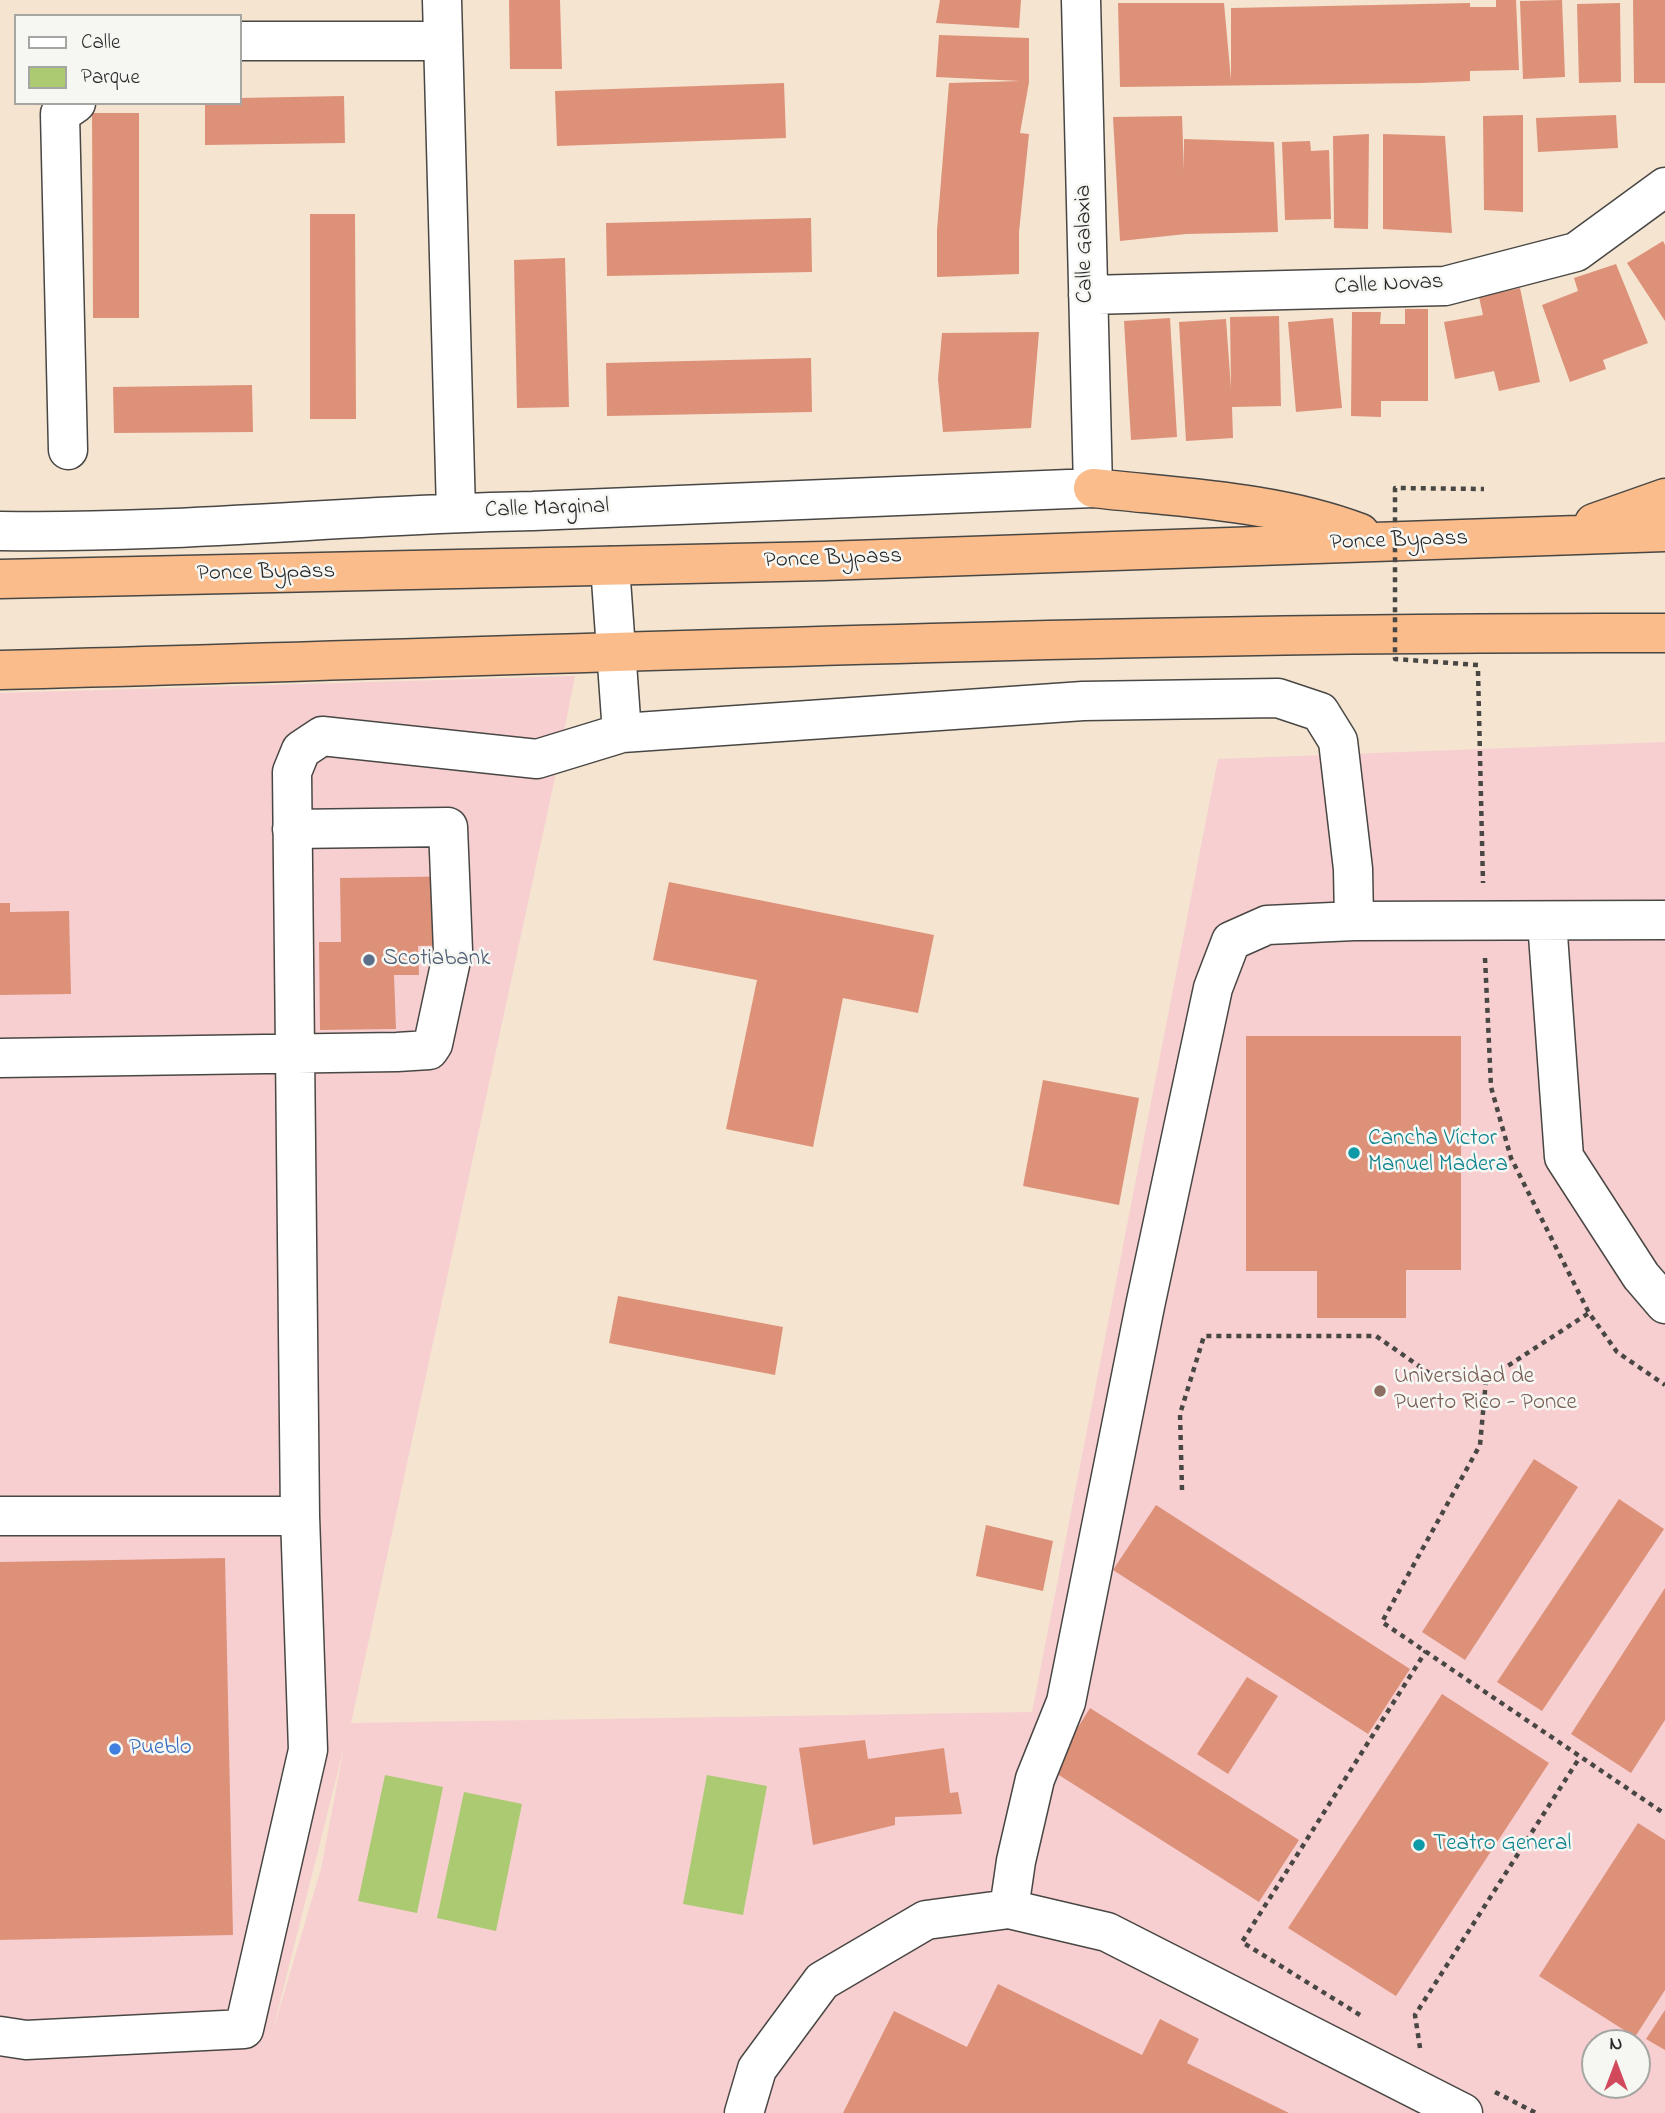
<!DOCTYPE html>
<meta charset="utf-8">
<style>
body{margin:0}
#map{position:relative;width:1665px;height:2113px;overflow:hidden;background:#f4e4d0;font-family:"Indie Flower",sans-serif}
canvas{display:block}
.legend{position:absolute;left:14px;top:14px;width:228px;height:91px;box-sizing:border-box;background:#f6f6f2;border:2px solid #a5a5a2;margin:0;padding:9px 12px;list-style:none;font-size:21px;color:#2b2b2b}
.legend li{display:flex;align-items:center;gap:14px;height:35px}
.legend b{width:35px;border:2px solid #a5a5a2}
.north{position:absolute;left:1581px;top:2029px;width:70px;height:70px;box-sizing:border-box;background:#f6f6f2;border:2px solid #a5a5a2;border-radius:50%;rotate:0deg;font-size:19px;font-weight:700;line-height:28px;text-align:center;color:#2b2b2b}
.north::after{content:'';display:block;margin:auto;width:24px;height:32px;background:#d1495b;clip-path:polygon(50% 0,100% 100%,50% 72%,0 100%)}
</style>
<div id="map">
<canvas width="1665" height="2113"></canvas>
<ul class="legend">
<li><b style="height:9px;background:#fff"></b>Calle</li>
<li><b style="height:19px;background:#abca72"></b>Parque</li>
</ul>
<div class="north">N</div>
</div>
<script>
const g = document.querySelector('canvas').getContext('2d');
g.lineJoin = 'round';
function fill(path, color) {
  g.fillStyle = color;
  g.fill(path, 'evenodd');
}
function trace(path, color, width, dash) {
  g.strokeStyle = color;
  g.lineWidth = width;
  g.lineCap = dash ? 'butt' : 'round';
  g.setLineDash(dash || []);
  g.stroke(path);
}
function write(font, color, halo, rows, align = 'center') {
  g.font = font + ' "Indie Flower",sans-serif';
  g.lineWidth = 5;
  g.setLineDash([]);
  g.textBaseline = 'middle';
  g.strokeStyle = halo;
  g.fillStyle = color;
  for (const [text, x, y, turn = 0] of rows) {
    g.save();
    g.translate(x, y);
    g.rotate((+turn || 0) * Math.PI / 180);
    g.textAlign = isNaN(turn) ? turn : align;
    if (halo) g.strokeText(text, 0, 0);
    g.fillText(text, 0, 0);
    g.restore();
  }
}
fill(new Path2D(`
 M 575,676 L 554,782 L 351,1723 L 1032,1712 L 1218,759 L 1665,742 L 1665,2113 L 0,2113 L 0,693 ZM 344,1747 L 321,1869 L 274,2027 L 274,2026 ZM 1595,2043 L 1637,2043 L 1637,2085 L 1595,2085 Z`), '#f7cfd1');
fill(new Path2D(`
 M 385,1775 L 443,1787 L 417,1913 L 358,1901 Z
 M 707,1775 L 767,1786 L 743,1915 L 683,1904 Z
 M 464,1792 L 522,1804 L 496,1931 L 437,1918 Z`), '#abca72');
fill(new Path2D(`
 M 509,0 L 560,0 L 562,69 L 510,69 Z
 M 940,0 L 1021,0 L 1019,28 L 936,23 Z
 M 1496,0 L 1516,0 L 1519,70 L 1470,71 L 1470,81 L 1421,83 L 1120,87 L 1118,3 L 1224,3 L 1231,80 L 1231,8 L 1470,3 L 1470,7 L 1496,7 Z
 M 1562,0 L 1565,77 L 1523,79 L 1520,1 Z
 M 1633,0 L 1665,0 L 1665,83 L 1634,83 Z
 M 1620,3 L 1621,82 L 1579,83 L 1577,4 Z
 M 939,35 L 1029,38 L 1029,82 L 1020,133 L 1029,134 L 1019,232 L 1019,274 L 937,277 L 937,230 L 949,83 L 1020,81 L 936,77 Z
 M 784,83 L 786,138 L 557,146 L 555,91 Z
 M 344,96 L 345,143 L 205,145 L 205,103 L 240,103 L 240,98 Z
 M 92,113 L 139,113 L 139,318 L 93,318 Z
 M 1523,115 L 1523,212 L 1484,210 L 1483,116 Z
 M 1616,115 L 1618,148 L 1538,152 L 1536,118 Z
 M 1182,116 L 1184,171 L 1184,139 L 1274,142 L 1278,232 L 1186,234 L 1120,241 L 1113,117 Z
 M 1369,134 L 1368,229 L 1334,228 L 1333,136 Z
 M 1383,134 L 1445,136 L 1452,233 L 1383,229 Z
 M 1310,141 L 1311,151 L 1329,150 L 1331,219 L 1285,220 L 1282,142 Z
 M 310,214 L 355,214 L 356,419 L 310,419 Z
 M 811,218 L 812,272 L 607,276 L 606,223 Z
 M 1663,241 L 1665,245 L 1665,321 L 1627,263 Z
 M 565,258 L 569,407 L 517,408 L 514,260 Z
 M 1616,264 L 1648,343 L 1603,360 L 1606,369 L 1570,382 L 1542,305 L 1578,291 L 1574,278 Z
 M 1520,288 L 1540,382 L 1499,391 L 1494,371 L 1455,379 L 1444,322 L 1483,315 L 1479,297 Z
 M 1405,309 L 1428,309 L 1428,401 L 1381,401 L 1381,417 L 1351,416 L 1352,312 L 1381,312 L 1380,324 L 1405,324 Z
 M 1279,316 L 1281,406 L 1232,407 L 1233,438 L 1186,441 L 1179,322 L 1226,319 L 1231,389 L 1230,317 Z
 M 1170,318 L 1177,437 L 1131,440 L 1124,321 Z
 M 1333,318 L 1342,408 L 1296,412 L 1288,322 Z
 M 1039,332 L 1031,428 L 943,432 L 938,379 L 942,333 Z
 M 811,358 L 812,412 L 607,416 L 606,363 Z
 M 252,385 L 253,432 L 114,433 L 113,387 Z
 M 468,876 L 469,945 L 418,946 L 419,975 L 394,975 L 396,1029 L 320,1030 L 319,942 L 341,942 L 340,878 Z
 M 669,882 L 934,935 L 918,1013 L 843,998 L 813,1147 L 726,1129 L 757,980 L 653,960 Z
 M 0,903 L 10,903 L 10,912 L 69,911 L 71,994 L 0,995 Z
 M 1246,1036 L 1461,1036 L 1461,1270 L 1406,1270 L 1406,1318 L 1317,1318 L 1317,1271 L 1246,1271 Z
 M 1043,1080 L 1139,1098 L 1119,1205 L 1023,1186 Z
 M 618,1296 L 783,1327 L 775,1375 L 609,1343 Z
 M 1534,1459 L 1578,1487 L 1465,1660 L 1422,1632 Z
 M 1619,1499 L 1664,1529 L 1542,1711 L 1497,1682 Z
 M 1156,1505 L 1410,1669 L 1368,1734 L 1113,1570 Z
 M 986,1525 L 1053,1541 L 1043,1591 L 976,1576 Z
 M 225,1558 L 233,1935 L 0,1940 L 0,1562 Z
 M 1665,1588 L 1665,1720 L 1631,1773 L 1571,1734 Z
 M 1247,1677 L 1278,1696 L 1228,1774 L 1197,1754 Z
 M 1442,1694 L 1549,1763 L 1396,1996 L 1288,1928 Z
 M 1090,1708 L 1299,1840 L 1259,1902 L 1051,1770 Z
 M 865,1740 L 868,1759 L 944,1748 L 950,1793 L 958,1792 L 962,1814 L 895,1817 L 895,1825 L 813,1845 L 799,1748 Z
 M 1638,1823 L 1665,1840 L 1665,1990 L 1635,2037 L 1539,1976 Z
 M 998,1984 L 1142,2055 L 1160,2019 L 1199,2039 L 1187,2063 L 1289,2113 L 843,2113 L 894,2011 L 967,2047 Z
 M 1665,2010 L 1665,2050 L 1646,2039 Z`), '#dd9179');
const minor = new Path2D(`
 M 442,0 L 456,512
 M 240,41 L 443,41
 M 1088,295 L 1445,286 L 1576,252 L 1665,187
 M 68,450 L 60,114 L 76,103
 M 0,531 C 178,534 356,514 533,511 L 1093,488 L 1081,0
 M 610,566 L 622,733
 M 1547,921 L 1564,1157 L 1641,1276 L 1665,1304
 M 0,1058 L 397,1052 L 429,1050 L 433,1044 L 453,951 L 448,827 L 292,829
 M 0,1516 L 300,1516
 M 1009,1909 L 1016,1861 L 1035,1779 L 1066,1702 L 1145,1306 L 1213,988 L 1231,941 L 1267,925 L 1354,921
 M 0,2036 L 26,2040 L 244,2029 L 308,1750 L 300,1516 L 292,772 L 301,750 L 322,736 L 537,759 L 622,733 L 1083,701 L 1278,698 L 1320,712 L 1338,741 L 1353,869 L 1354,921 L 1665,920
 M 744,2113 L 757,2069 L 822,1981 L 926,1920 L 1009,1909 L 1107,1932 L 1463,2113`);
const highway = new Path2D(`
 M 1093,488 C 1182,498 1276,501 1360,533
 M 1594,523 L 1665,498
 M 0,579 L 824,561 L 1665,532
 M 0,670 C 555,656 1110,631 1665,633`);
trace(minor, '#494744', 41);
trace(highway, '#494744', 41);
trace(new Path2D(`
 M 1478,671 L 1483,883
 M 1485,958 L 1491,1087 L 1511,1158 L 1589,1313 L 1617,1352 L 1665,1385
 M 1486,1380 L 1480,1445 L 1382,1622 L 1665,1814
 M 1182,1490 L 1180,1414 L 1204,1336 L 1376,1336 L 1439,1380 L 1486,1380 L 1589,1313
 M 1360,2015 L 1242,1942 L 1426,1651
 M 1420,2048 L 1415,2015 L 1580,1757
 M 1495,2092 L 1536,2113`), '#494744', 4.5, [5, 5]);
trace(minor, '#fff', 38);
trace(highway, '#fabc8b', 38);
trace(new Path2D(`
 M 1478,665 L 1395,659 L 1395,488 L 1484,489`), '#494744', 4.5, [5, 5]);
for (const [x, y, r, color] of [
 [369,960,7,"#5c6f8a"],
 [1354,1153,7,"#0f9aa8"],
 [1380,1391,7,"#8d6e63"],
 [115,1749,7,"#3f7fe0"],
 [1419,1845,7,"#0f9aa8"]
]) {
  const dot = new Path2D();
  dot.arc(x, y, r, 0, 2 * Math.PI);
  g.fillStyle = color;
  g.fill(dot);
  trace(dot, '#f6f6f2', 2.5);
}
write('23px', '#2b2b2b', '#f6f6f2', [
 ["Calle Galaxia",1086,244,-91],
 ["Calle Novas",1389,286,-3],
 ["Calle Marginal",547,510,-2],
 ["Ponce Bypass",1399,542,-2],
 ["Ponce Bypass",833,560,-2],
 ["Ponce Bypass",266,574,-1]
]);
write('23px', '#4e5e75', '#f6f6f2', [
 ["Scotiabank",383,960]
], 'left');
write('23px', '#0d838f', '#f6f6f2', [
 ["Cancha Víctor",1368,1140],
 ["Manuel Madera",1368,1166],
 ["Teatro General",1433,1845]
], 'left');
write('23px', '#785e54', '#f6f6f2', [
 ["Universidad de",1394,1378],
 ["Puerto Rico - Ponce",1394,1404]
], 'left');
write('23px', '#366cbe', '#f6f6f2', [
 ["Pueblo",129,1749]
], 'left');
</script>
